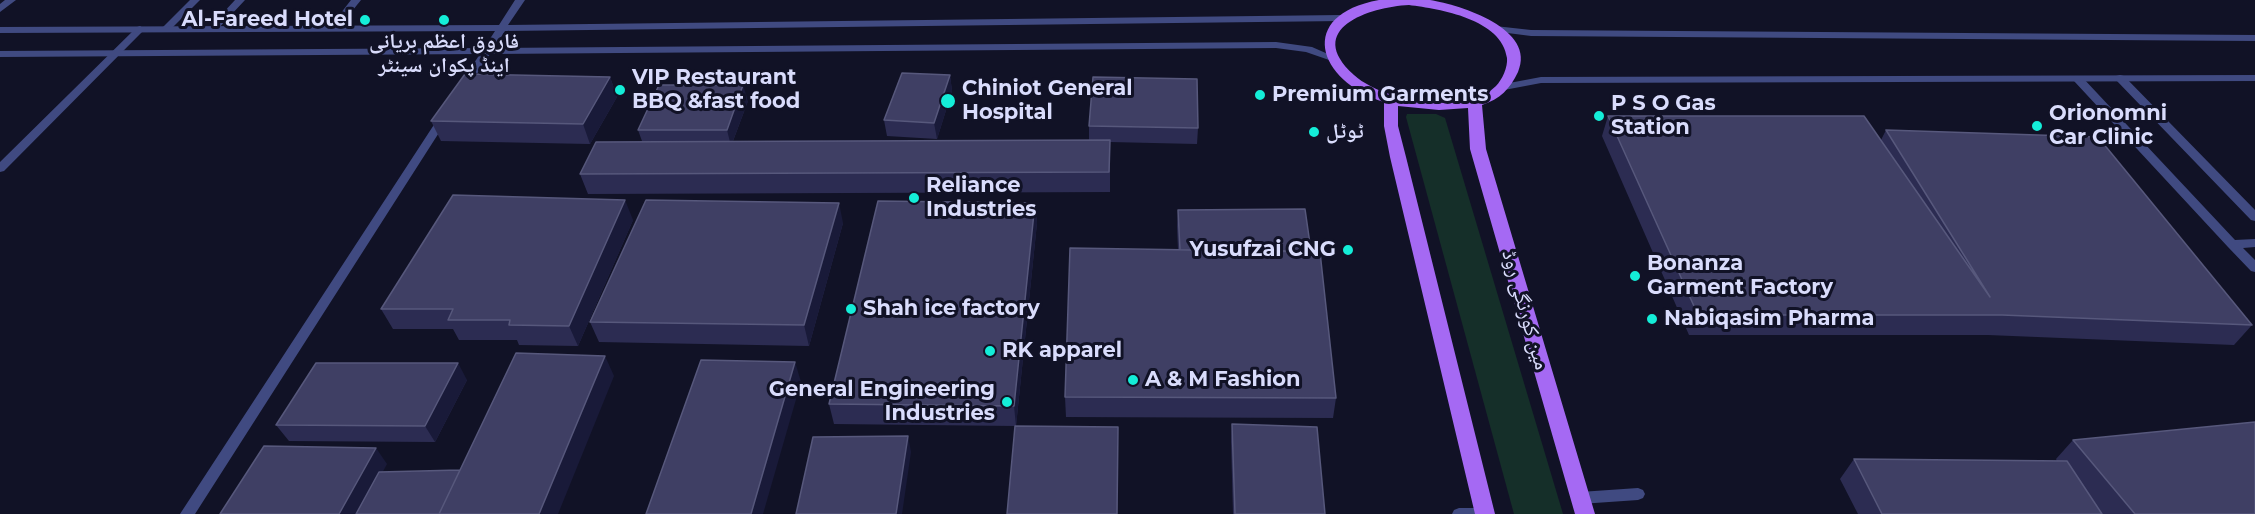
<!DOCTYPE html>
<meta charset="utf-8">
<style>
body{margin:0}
canvas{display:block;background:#111226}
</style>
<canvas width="2255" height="514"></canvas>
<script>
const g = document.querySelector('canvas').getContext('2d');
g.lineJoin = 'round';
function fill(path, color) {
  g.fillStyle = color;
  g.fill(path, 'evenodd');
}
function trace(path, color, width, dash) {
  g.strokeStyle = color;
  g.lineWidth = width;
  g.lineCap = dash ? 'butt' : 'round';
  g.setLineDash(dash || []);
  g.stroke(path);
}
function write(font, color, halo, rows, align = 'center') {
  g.font = font + ' Montserrat,"Noto Naskh Arabic",sans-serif';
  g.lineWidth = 6;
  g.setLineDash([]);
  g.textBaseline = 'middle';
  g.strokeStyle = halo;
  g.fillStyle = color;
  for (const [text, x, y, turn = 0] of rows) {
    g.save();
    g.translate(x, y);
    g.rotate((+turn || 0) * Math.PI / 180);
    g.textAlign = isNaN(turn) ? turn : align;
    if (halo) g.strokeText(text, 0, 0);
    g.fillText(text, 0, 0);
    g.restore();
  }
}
fill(new Path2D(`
 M 1407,114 L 1436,114 L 1445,118 L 1563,514 L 1514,514 L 1406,117 Z`), '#152f29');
fill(new Path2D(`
 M 190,0 L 200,0 L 169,31 L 163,31 L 163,27 Z
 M 235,0 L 245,0 L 216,31 L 210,31 L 210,27 Z
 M 351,0 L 361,0 L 336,31 L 330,31 L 330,27 Z
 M 140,26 L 145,29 L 143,31 L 4,171 L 0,172 L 0,162 L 137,27 Z
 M 2120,75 L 2124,76 L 2255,210 L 2255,221 L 2251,220 L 2116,80 L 2116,76 Z
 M 2078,76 L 2082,77 L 2235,240 L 2255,239 L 2255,247 L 2243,248 L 2255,260 L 2255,272 L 2251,271 L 2228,247 L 2074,81 L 2074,77 Z
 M 1638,488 L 1643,490 L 1645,494 L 1643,498 L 1638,500 L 1580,504 L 1575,502 L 1573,498 L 1575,494 L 1580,492 Z
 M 1459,508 L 1485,508 L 1490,510 L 1492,514 L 1452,514 L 1454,510 Z`), '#404a81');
fill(new Path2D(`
 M 5,0 L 16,0 L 0,12 L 0,4 Z
 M 515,0 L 525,0 L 508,25 L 1342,15 L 1347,18 L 1342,21 L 505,31 L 494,48 L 1276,42 L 1312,47 L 1337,58 L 1332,61 L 1306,52 L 1276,48 L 490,54 L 467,89 L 463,90 L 458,87 L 480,54 L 0,57 L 0,51 L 484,48 L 495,31 L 0,33 L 0,27 L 499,25 Z
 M 1495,26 L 1531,30 L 2255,35 L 2255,41 L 1531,36 L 1492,31 L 1490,29 Z
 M 2255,75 L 2255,81 L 1541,83 L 1504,90 L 1499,87 L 1504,84 L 1541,77 Z
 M 444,114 L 449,117 L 195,514 L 180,514 L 439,117 Z`), '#404a81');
fill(new Path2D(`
 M 1379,0 C 1396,0 1414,0 1430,0 C 1461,5 1537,29 1518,72 C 1510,89 1500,99 1482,105 L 1486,149 L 1595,514 L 1575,514 L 1470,149 L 1468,108 L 1439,110 L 1398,106 L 1398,126 L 1406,157 L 1495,514 L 1475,514 L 1390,157 L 1384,126 L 1384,102 C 1317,81 1296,15 1379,0 ZM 1409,5 C 1440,9 1502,19 1507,58 C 1508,67 1502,80 1496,86 C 1465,116 1384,102 1354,75 C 1303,29 1369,7 1409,5 Z`), '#a569f3');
fill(new Path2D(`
 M 950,75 L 952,91 L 937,139 L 887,136 L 884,120 Z
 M 610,77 L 617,97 L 590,144 L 441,141 L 431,121 Z
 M 748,101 L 733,141 L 1089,140 L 1089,126 L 1198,128 L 1197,144 L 1110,142 L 1110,192 L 588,194 L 580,174 L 642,141 L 638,130 Z
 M 1608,116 L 1881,140 L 1886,130 L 2252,325 L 2234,345 L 1988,335 L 1689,335 L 1602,136 Z
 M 1035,203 L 1037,223 L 1016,426 L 834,424 L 829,404 Z
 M 1178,210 L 1311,251 L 1336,398 L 1333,418 L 1066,417 L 1065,397 L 1178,250 L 1177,226 Z
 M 633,220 L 578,346 L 519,345 L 517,340 L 459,340 L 453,329 L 393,329 L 381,309 Z
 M 843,223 L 809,346 L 599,342 L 590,322 Z
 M 467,380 L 435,442 L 289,441 L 276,425 Z
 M 1232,424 L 1325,514 L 1233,514 L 1231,441 Z
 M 2073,440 L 2255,514 L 1858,514 L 1840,479 L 1854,459 L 2057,461 L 2056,459 Z`), '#2c2c52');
fill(new Path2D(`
 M 950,75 L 952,91 L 937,139 L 934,123 Z
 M 610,77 L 617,97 L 590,144 L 583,124 Z
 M 743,85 L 748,101 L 731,146 L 727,130 Z
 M 625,200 L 633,220 L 578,346 L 569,326 Z
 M 839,203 L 843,223 L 809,346 L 804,325 Z
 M 1035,203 L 1037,223 L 1016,426 L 1014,406 Z
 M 605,356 L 614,376 L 558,514 L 539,514 Z
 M 795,362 L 801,382 L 763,514 L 751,514 Z
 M 458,363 L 467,380 L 435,442 L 425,426 Z
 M 908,436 L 911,452 L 902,514 L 896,514 Z
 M 376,448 L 387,464 L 360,514 L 339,514 Z`), '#191a39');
const building = new Path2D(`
 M 902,73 L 950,75 L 934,123 L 884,120 Z
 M 465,74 L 610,77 L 583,124 L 431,121 Z
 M 1093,77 L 1197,79 L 1198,128 L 1089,126 Z
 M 659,85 L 743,85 L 727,130 L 638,130 Z
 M 1608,116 L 1864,116 L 1990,297 L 1886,130 L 2098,137 L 2252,325 L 2002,315 L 1698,315 Z
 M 1110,140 L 1109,172 L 580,174 L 596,142 Z
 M 453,195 L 625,200 L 569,326 L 509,325 L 510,320 L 448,320 L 453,309 L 381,309 Z
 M 646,200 L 839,203 L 804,325 L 590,322 Z
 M 878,201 L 1035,203 L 1014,406 L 829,404 Z
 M 1305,209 L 1311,251 L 1180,250 L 1178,210 Z
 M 1070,248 L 1320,252 L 1336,398 L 1065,397 Z
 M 516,353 L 605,356 L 539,514 L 439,514 Z
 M 701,360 L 795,362 L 751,514 L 646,514 Z
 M 316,363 L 458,363 L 425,426 L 276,425 Z
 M 2255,422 L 2255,514 L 2135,514 L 2073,440 Z
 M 1232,424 L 1317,427 L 1325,514 L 1235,514 Z
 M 1015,426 L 1118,427 L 1117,514 L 1007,514 Z
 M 908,436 L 896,514 L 796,514 L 813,437 Z
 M 264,446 L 376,448 L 339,514 L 220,514 Z
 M 1854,459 L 2067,461 L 2102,514 L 1882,514 Z
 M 460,470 L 439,514 L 356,514 L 379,472 Z`);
fill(building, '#3f3f64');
trace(building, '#57587c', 1.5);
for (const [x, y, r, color] of [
 [365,20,6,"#14edd8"],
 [444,20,6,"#14edd8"],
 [620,90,6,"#14edd8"],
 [1260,95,6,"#14edd8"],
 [948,101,8,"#14edd8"],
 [1599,116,6,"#14edd8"],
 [2037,126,6,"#14edd8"],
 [1314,132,6,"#14edd8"],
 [914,198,6,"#14edd8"],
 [1348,250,6,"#14edd8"],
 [1635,276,6,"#14edd8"],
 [851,309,6,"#14edd8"],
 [1652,319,6,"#14edd8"],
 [990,351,6,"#14edd8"],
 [1133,380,6,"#14edd8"],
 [1007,402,6,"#14edd8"]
]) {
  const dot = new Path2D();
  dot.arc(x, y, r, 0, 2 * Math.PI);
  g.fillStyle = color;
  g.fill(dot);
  trace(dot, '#111226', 2);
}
write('bold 21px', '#d9dcfc', '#111226', [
 ["Al-Fareed Hotel",353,20,"right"],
 ["فاروق اعظم بریانی",444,42,"center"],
 ["اینڈ پکوان سینٹر",444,66,"center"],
 ["VIP Restaurant",632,78],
 ["BBQ &fast food",632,102],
 ["Chiniot General",962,89],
 ["Hospital",962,113],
 ["Premium Garments",1272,95],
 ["P S O Gas",1611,104],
 ["Station",1611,128],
 ["Orionomni",2049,114],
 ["Car Clinic",2049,138],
 ["ٹوٹل",1326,132],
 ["Reliance",926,186],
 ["Industries",926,210],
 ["Yusufzai CNG",1336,250,"right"],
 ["Bonanza",1647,264],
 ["Garment Factory",1647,288],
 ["Shah ice factory",863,309],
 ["Nabiqasim Pharma",1664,319],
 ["RK apparel",1002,351],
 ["A & M Fashion",1145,380],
 ["General Engineering",995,390,"right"],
 ["Industries",995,414,"right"]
], 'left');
write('21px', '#d9dcfc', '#111226', [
 ["مین کورنگی روڈ",1525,310,74]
]);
</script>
